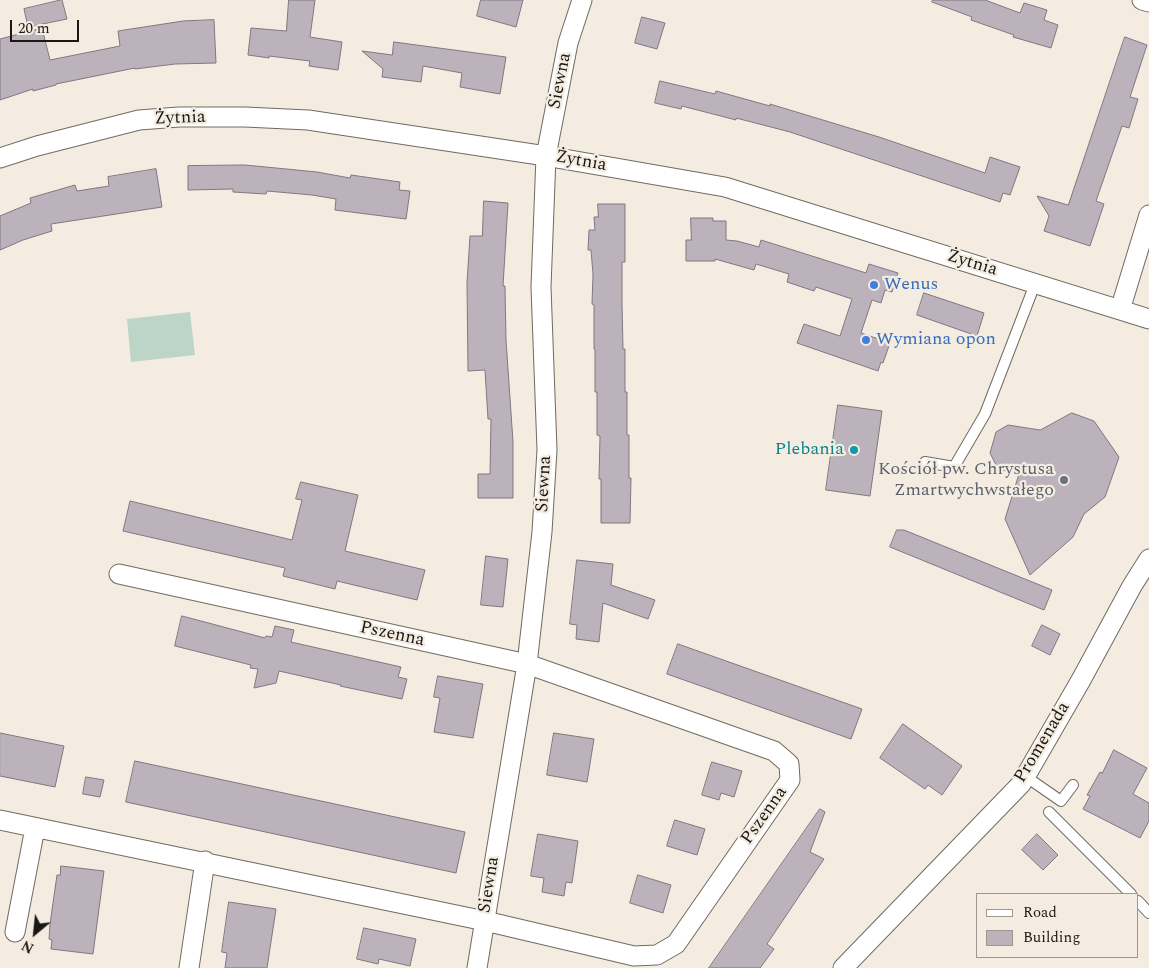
<!DOCTYPE html>
<meta charset="utf-8">
<style>
body{margin:0}
#map{position:relative;width:1149px;height:968px;overflow:hidden;background:#f4ece1;font-family:Spectral,serif}
canvas{display:block}
.legend{position:absolute;left:976px;top:893px;width:162px;height:65px;box-sizing:border-box;background:#f4ece1;border:1px solid #9d978f;margin:0;padding:6px 9px;list-style:none;font-size:15px;color:#1b1814}
.legend li{display:flex;align-items:center;gap:10px;height:25px}
.legend b{width:25px;border:1px solid #9d978f}
.north{position:absolute;left:10px;top:908px;width:50px;height:50px;-webkit-text-stroke:4px #f4ece1;paint-order:stroke;rotate:208deg;font-size:14px;font-weight:700;line-height:20px;text-align:center;color:#1b1814}
.north::after{content:'';display:block;margin:auto;width:18px;height:22px;background:#1b1814;clip-path:polygon(50% 0,100% 100%,50% 72%,0 100%)}
.scale{position:absolute;left:10px;top:20px;width:69px;height:22px;box-sizing:border-box;border:2px solid #1b1814;border-top:0;padding-left:6px;font-size:15px;line-height:18px;white-space:nowrap;color:#1b1814;-webkit-text-stroke:4px #f4ece1;paint-order:stroke}
</style>
<div id="map">
<canvas width="1149" height="968"></canvas>
<ul class="legend">
<li><b style="height:6px;background:#fff"></b>Road</li>
<li><b style="height:14px;background:#bcb2bc"></b>Building</li>
</ul>
<div class="north">N</div>
<div class="scale">20 m</div>
</div>
<script>
const g = document.querySelector('canvas').getContext('2d');
g.lineJoin = 'round';
function fill(path, color) {
  g.fillStyle = color;
  g.fill(path, 'evenodd');
}
function trace(path, color, width, dash) {
  g.strokeStyle = color;
  g.lineWidth = width;
  g.lineCap = dash ? 'butt' : 'round';
  g.setLineDash(dash || []);
  g.stroke(path);
}
function write(font, color, halo, rows, align = 'center') {
  g.font = font + ' Spectral,serif';
  g.lineWidth = 4.5;
  g.setLineDash([]);
  g.textBaseline = 'middle';
  g.strokeStyle = halo;
  g.fillStyle = color;
  for (const [text, x, y, turn = 0] of rows) {
    g.save();
    g.translate(x, y);
    g.rotate((+turn || 0) * Math.PI / 180);
    g.textAlign = isNaN(turn) ? turn : align;
    if (halo) g.strokeText(text, 0, 0);
    g.fillText(text, 0, 0);
    g.restore();
  }
}
fill(new Path2D(`
 M 190,312 L 195,355 L 131,362 L 127,319 Z`), '#bdd5c8');
const building = new Path2D(`
 M 62,0 L 67,19 L 28,27 L 24,9 Z
 M 289,0 L 315,0 L 310,37 L 342,42 L 338,70 L 309,66 L 310,61 L 269,56 L 269,58 L 248,55 L 251,28 L 286,31 Z
 M 481,0 L 523,0 L 516,27 L 477,16 Z
 M 933,0 L 985,0 L 1020,13 L 1024,3 L 1047,10 L 1044,20 L 1058,25 L 1051,48 L 1013,37 L 1014,35 L 971,20 L 972,17 L 932,2 Z
 M 642,17 L 665,23 L 657,49 L 635,43 Z
 M 214,20 L 216,63 L 175,64 L 135,69 L 135,68 L 56,84 L 56,85 L 33,91 L 33,89 L 0,100 L 0,39 L 42,28 L 50,60 L 120,46 L 118,31 L 183,21 Z
 M 1125,37 L 1147,45 L 1130,97 L 1138,99 L 1129,128 L 1122,126 L 1096,201 L 1104,204 L 1090,246 L 1044,231 L 1049,216 L 1037,196 L 1068,205 Z
 M 394,42 L 506,57 L 500,94 L 460,87 L 462,73 L 423,66 L 421,82 L 382,77 L 383,69 L 362,51 L 392,55 Z
 M 660,81 L 715,94 L 716,91 L 770,106 L 770,104 L 879,137 L 985,173 L 990,157 L 1020,167 L 1010,195 L 1003,193 L 1000,202 L 790,132 L 736,118 L 736,120 L 682,106 L 681,109 L 655,103 Z
 M 245,165 L 317,172 L 350,178 L 351,175 L 400,182 L 399,190 L 410,191 L 406,219 L 335,210 L 336,199 L 312,195 L 267,191 L 266,194 L 233,192 L 233,189 L 188,190 L 188,166 Z
 M 156,169 L 162,207 L 51,224 L 52,231 L 23,240 L 0,250 L 0,216 L 31,203 L 30,198 L 75,185 L 77,191 L 109,186 L 108,177 Z
 M 484,201 L 508,203 L 503,286 L 505,286 L 506,340 L 513,442 L 513,498 L 478,498 L 478,474 L 490,474 L 491,419 L 488,419 L 485,370 L 468,371 L 467,283 L 470,236 L 482,236 Z
 M 598,204 L 625,204 L 625,262 L 622,262 L 622,304 L 623,349 L 625,349 L 625,392 L 627,392 L 627,435 L 629,435 L 629,478 L 631,478 L 630,523 L 601,523 L 601,479 L 599,479 L 600,436 L 597,435 L 597,392 L 595,392 L 595,349 L 594,349 L 594,305 L 592,304 L 593,274 L 591,250 L 588,250 L 589,230 L 595,230 L 594,217 L 598,217 Z
 M 691,218 L 713,218 L 713,221 L 726,221 L 726,240 L 737,241 L 759,247 L 761,240 L 866,273 L 869,264 L 898,273 L 892,292 L 885,290 L 881,303 L 872,300 L 861,333 L 890,343 L 883,363 L 881,362 L 878,371 L 797,343 L 804,324 L 840,336 L 852,299 L 816,287 L 814,291 L 787,282 L 789,274 L 756,264 L 754,270 L 715,259 L 715,261 L 686,261 L 686,240 L 691,240 Z
 M 924,293 L 984,313 L 977,336 L 917,315 Z
 M 838,405 L 882,411 L 870,496 L 826,490 Z
 M 1072,413 L 1094,421 L 1119,457 L 1105,497 L 1084,514 L 1073,537 L 1030,575 L 1005,519 L 1019,474 L 998,469 L 990,453 L 996,432 L 1008,425 L 1040,430 Z
 M 301,482 L 358,495 L 345,551 L 425,570 L 417,600 L 337,581 L 335,589 L 283,576 L 285,568 L 123,531 L 130,501 L 292,540 L 302,500 L 296,499 Z
 M 897,530 L 904,530 L 1052,590 L 1044,610 L 890,547 Z
 M 486,556 L 508,559 L 503,607 L 481,605 Z
 M 577,560 L 613,564 L 611,585 L 655,600 L 648,619 L 603,603 L 599,642 L 576,639 L 577,625 L 570,624 Z
 M 182,616 L 265,638 L 266,636 L 272,637 L 275,626 L 294,630 L 291,642 L 401,667 L 398,677 L 407,679 L 402,699 L 340,686 L 341,685 L 279,671 L 276,683 L 254,688 L 258,669 L 250,668 L 251,665 L 175,646 Z
 M 1042,625 L 1060,634 L 1050,655 L 1032,646 Z
 M 678,644 L 862,709 L 851,739 L 667,674 Z
 M 438,676 L 483,684 L 473,738 L 434,732 L 440,698 L 434,697 Z
 M 903,724 L 962,766 L 942,795 L 928,785 L 925,789 L 880,758 Z
 M 0,733 L 64,746 L 55,787 L 0,776 Z
 M 554,733 L 594,739 L 587,782 L 547,775 Z
 M 1114,750 L 1147,768 L 1133,794 L 1149,803 L 1149,821 L 1140,838 L 1083,809 L 1090,796 L 1087,795 L 1100,772 L 1102,773 Z
 M 135,761 L 465,832 L 456,873 L 126,802 Z
 M 712,762 L 742,771 L 734,797 L 721,793 L 719,800 L 702,795 Z
 M 86,777 L 104,780 L 100,797 L 83,794 Z
 M 820,809 L 825,812 L 810,852 L 824,859 L 767,944 L 774,949 L 760,968 L 709,968 Z
 M 675,820 L 705,829 L 697,855 L 667,846 Z
 M 538,834 L 578,841 L 572,883 L 566,882 L 564,896 L 542,892 L 544,878 L 531,876 Z
 M 1037,834 L 1058,855 L 1043,870 L 1022,850 Z
 M 61,866 L 104,871 L 93,954 L 51,949 L 52,940 L 49,939 L 50,924 L 57,875 L 60,875 Z
 M 638,875 L 671,885 L 663,913 L 630,903 Z
 M 229,902 L 276,909 L 267,968 L 225,968 L 227,953 L 222,952 Z
 M 364,928 L 416,939 L 410,966 L 379,959 L 378,964 L 357,959 Z`);
fill(building, '#bcb2bc');
trace(building, '#807780', 1);
const lane = new Path2D(`
 M 925,462 L 954,467 L 985,414 L 1035,284
 M 1025,776 L 1061,801 L 1073,785
 M 1049,812 L 1131,894
 M 1138,901 L 1149,913`);
const street = new Path2D(`
 M 1142,0 L 1149,2
 M 0,158 L 37,146 L 139,120 L 179,117 L 245,117 L 308,120 L 546,156 L 725,187 L 1149,319
 M 1120,310 L 1149,215
 M 0,820 L 485,921 L 634,956 L 657,955 L 676,944 L 790,780 L 789,764 L 774,751 L 527,664 L 119,574
 M 15,932 L 35,828
 M 189,968 L 205,861
 M 477,968 L 527,664 L 542,532 L 547,450 L 541,287 L 546,156 L 568,43 L 582,0
 M 843,968 L 1021,784 L 1081,680 L 1132,586 L 1149,559`);
trace(lane, '#716a60', 12);
trace(street, '#716a60', 21);
trace(lane, '#fff', 10);
trace(street, '#fff', 19);
for (const [x, y, r, color] of [
 [874,285,5,"#3f7fe0"],
 [866,340,5,"#3f7fe0"],
 [854,450,5,"#0f9aa8"],
 [1064,480,5,"#6b7280"]
]) {
  const dot = new Path2D();
  dot.arc(x, y, r, 0, 2 * Math.PI);
  g.fillStyle = color;
  g.fill(dot);
  trace(dot, '#f4ece1', 2);
}
write('18px', '#1b1814', '#f4ece1', [
 ["Siewna",561,81,-79],
 ["Żytnia",180,119,-2],
 ["Żytnia",581,162,10],
 ["Żytnia",972,264,17],
 ["Siewna",545,484,-87],
 ["Pszenna",392,635,12],
 ["Promenada",1043,743,-59],
 ["Pszenna",765,816,-55],
 ["Siewna",490,885,-81]
]);
write('18px', '#366cbe', '#f4ece1', [
 ["Wenus",884,285],
 ["Wymiana opon",876,340]
], 'left');
write('18px', '#0d838f', '#f4ece1', [
 ["Plebania",844,450]
], 'right');
write('18px', '#5b616d', '#f4ece1', [
 ["Kościół pw. Chrystusa",1054,470],
 ["Zmartwychwstałego",1054,491]
], 'right');
</script>
